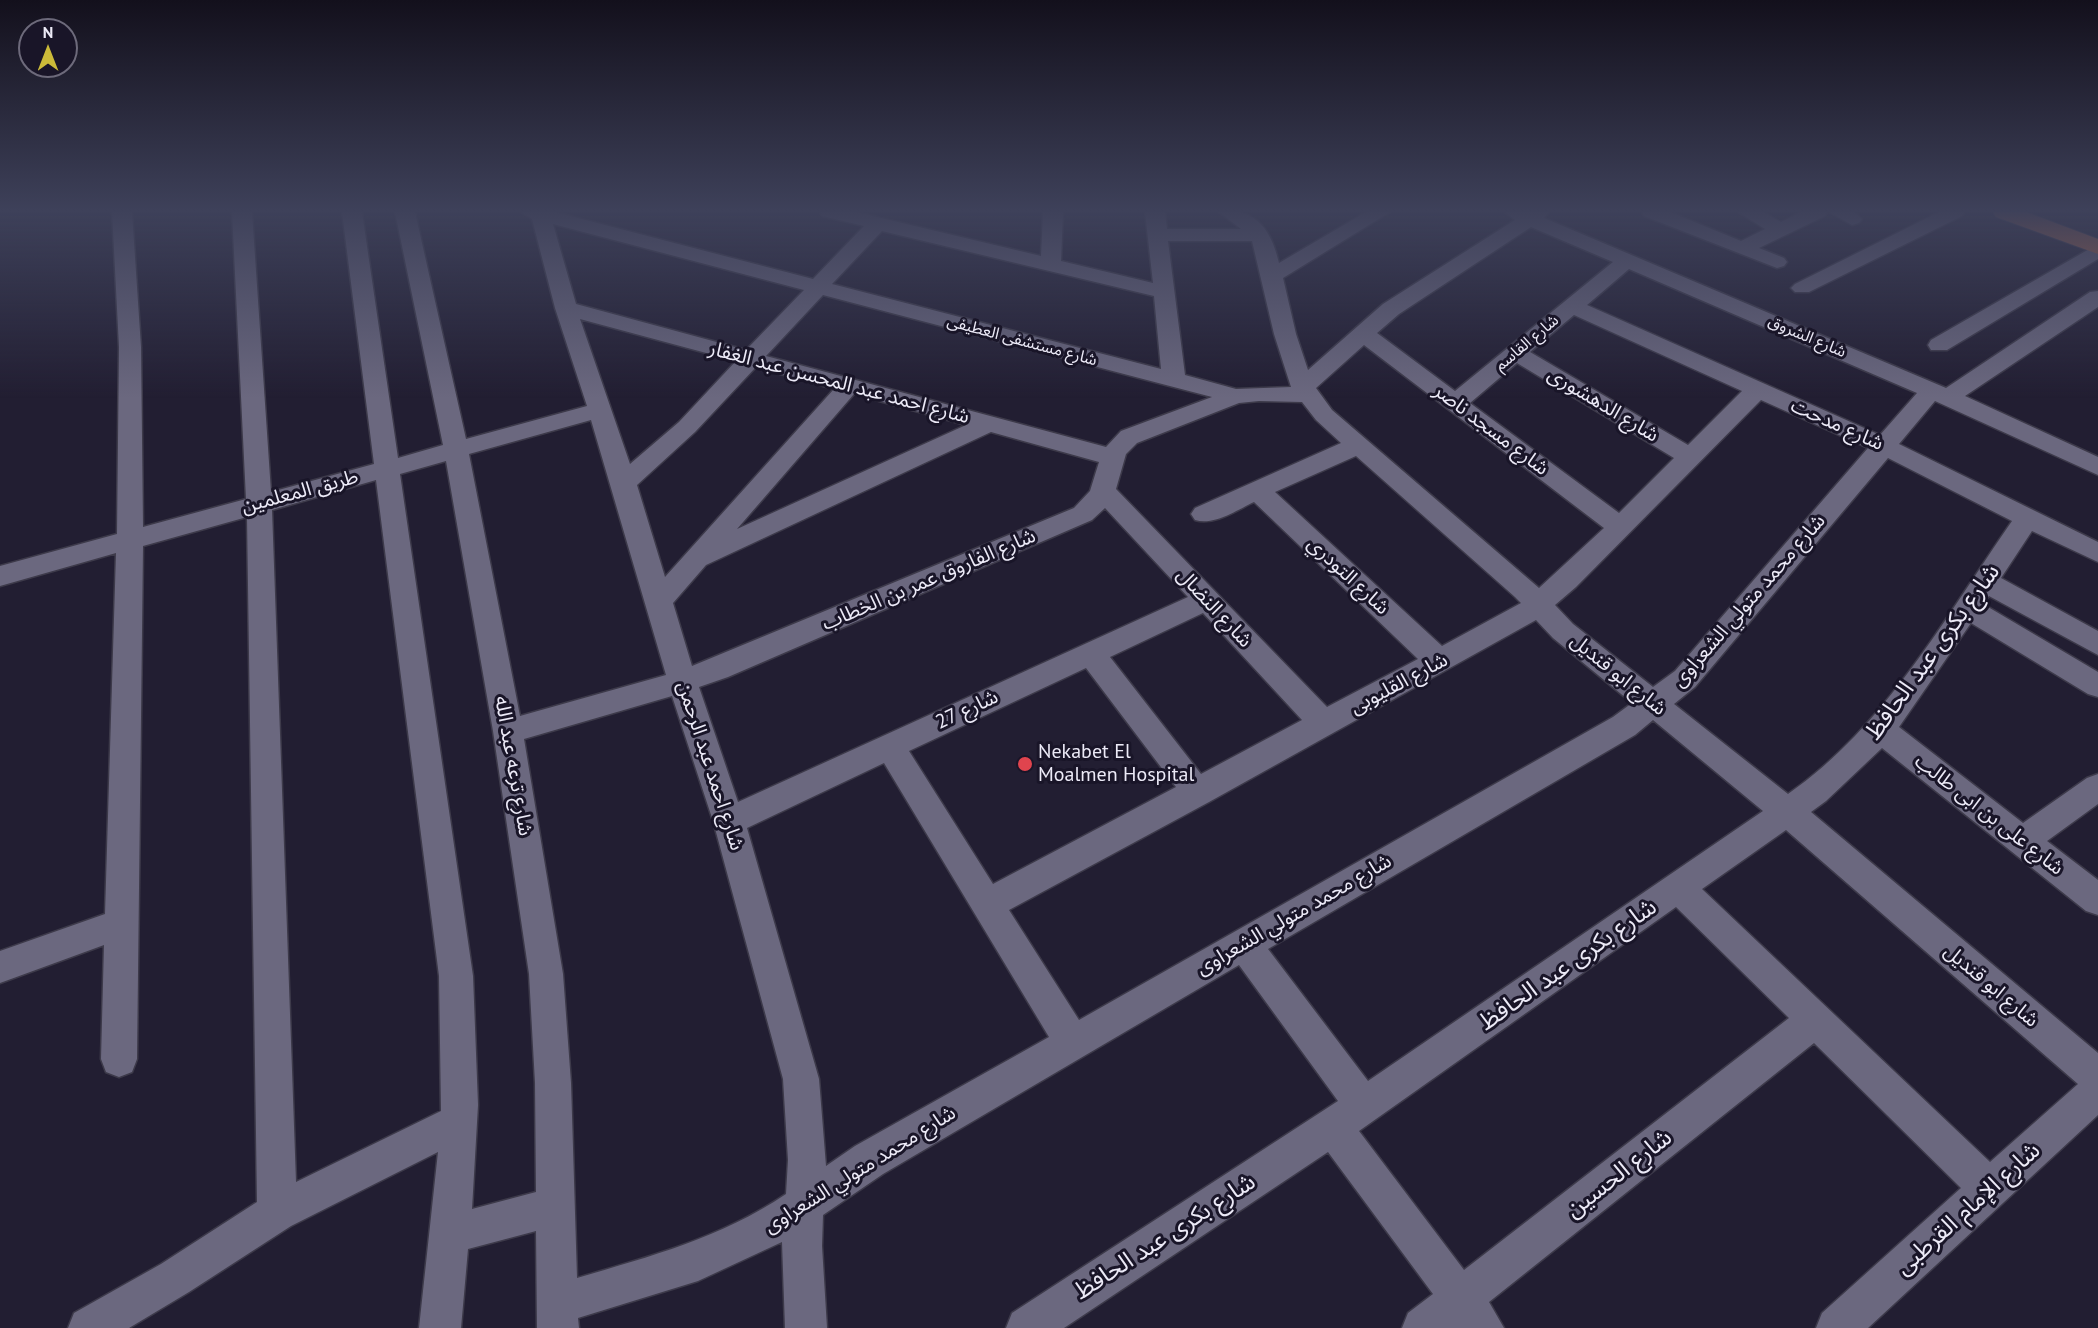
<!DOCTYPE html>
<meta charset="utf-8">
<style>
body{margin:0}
#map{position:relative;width:2098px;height:1328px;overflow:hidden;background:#221e32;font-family:"PT Sans",sans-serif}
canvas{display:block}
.north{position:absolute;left:18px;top:18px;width:60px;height:60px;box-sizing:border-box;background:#191528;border:2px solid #6d6a7b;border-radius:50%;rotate:0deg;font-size:16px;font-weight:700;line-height:24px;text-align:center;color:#eceaf7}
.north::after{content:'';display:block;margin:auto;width:21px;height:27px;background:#cbba39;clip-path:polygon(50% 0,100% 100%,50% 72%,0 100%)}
</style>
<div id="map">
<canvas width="2098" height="1328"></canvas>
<div class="north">N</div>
</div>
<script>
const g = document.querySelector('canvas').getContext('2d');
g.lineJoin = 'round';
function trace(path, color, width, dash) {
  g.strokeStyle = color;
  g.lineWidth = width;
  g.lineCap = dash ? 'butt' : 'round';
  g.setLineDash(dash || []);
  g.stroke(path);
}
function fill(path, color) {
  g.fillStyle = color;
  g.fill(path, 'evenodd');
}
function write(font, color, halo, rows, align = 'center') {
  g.font = font + ' "PT Sans","Noto Sans Arabic",sans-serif';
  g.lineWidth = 6;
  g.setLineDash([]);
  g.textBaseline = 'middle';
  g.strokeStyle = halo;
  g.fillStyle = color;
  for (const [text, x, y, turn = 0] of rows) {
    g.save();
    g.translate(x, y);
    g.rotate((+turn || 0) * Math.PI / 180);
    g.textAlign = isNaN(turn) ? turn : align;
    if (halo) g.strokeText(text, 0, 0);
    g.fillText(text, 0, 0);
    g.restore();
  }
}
const street = new Path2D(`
 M 112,212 L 132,212 L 141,347 L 143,527 L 246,499 L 232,212 L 252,212 L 271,492 L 374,464 L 342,212 L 362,212 L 398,458 L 443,445 L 395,212 L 415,212 L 466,439 L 587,406 L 555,308 L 532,219 L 521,212 L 555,212 L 813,279 L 864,226 L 822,216 L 820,212 L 856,212 L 1041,256 L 1043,212 L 1063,212 L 1061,261 L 1153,283 L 1145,212 L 1165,212 L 1167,229 L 1241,229 L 1219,212 C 1225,212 1236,211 1242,213 C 1265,219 1274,242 1279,263 L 1366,212 L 1390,212 L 1283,278 L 1296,334 L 1308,370 L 1383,304 L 1515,220 L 1505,212 L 1549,212 L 1544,218 L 1946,388 L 2090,292 L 2098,291 L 2098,307 L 1965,396 L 2098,457 L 2098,475 L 1935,401 L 1899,444 L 2098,542 L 2098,562 L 2032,531 L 2001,578 L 2098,631 L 2098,655 L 1989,596 L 1983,604 L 2098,672 L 2098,697 L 2088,694 L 1971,623 L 1899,727 L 2023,823 L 2087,778 L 2098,774 L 2098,804 L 2047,841 L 2098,880 L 2098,915 L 2086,911 L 1882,748 L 1826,801 L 1811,812 L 2098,1053 L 2098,1115 L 1868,1328 L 1816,1328 L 1822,1313 L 1961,1188 L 1814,1043 L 1489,1302 L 1504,1328 L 1402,1328 L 1408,1313 L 1433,1294 L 1328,1152 L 1064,1328 L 1006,1328 L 1012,1313 L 1338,1101 L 1239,965 L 883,1174 L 823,1215 L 822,1246 L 827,1328 L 785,1328 L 782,1242 L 698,1281 L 578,1318 L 579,1328 L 537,1328 L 536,1231 L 468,1249 L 461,1328 L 419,1328 L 438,1152 L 291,1226 L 189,1292 L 129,1328 L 68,1328 L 74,1313 L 161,1264 L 257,1202 L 247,517 L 143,546 L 137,1059 L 132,1072 L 119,1077 L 106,1072 L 101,1059 L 104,945 L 0,983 L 0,951 L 105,914 L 116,553 L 0,586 L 0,566 L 117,534 L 119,347 ZM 553,224 L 804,290 L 746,350 L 576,304 ZM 1531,227 L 1613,262 L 1455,391 L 1377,333 L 1399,314 ZM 882,231 L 1154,296 L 1161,369 L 832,284 ZM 1168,241 L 1252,241 L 1274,334 L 1291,387 L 1236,389 L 1185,375 ZM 1629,269 L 1917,393 L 1880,435 L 1587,305 ZM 823,295 L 1166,385 L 1212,397 L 1121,431 L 1106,447 L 766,356 ZM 1574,315 L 1742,391 L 1688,445 L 1530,352 ZM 580,319 L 736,361 L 679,422 L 630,464 ZM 1364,345 L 1604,528 L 1539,588 L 1332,410 L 1316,388 ZM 1517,363 L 1674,458 L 1619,513 L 1470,403 ZM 756,367 L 834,389 L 665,577 L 637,485 L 695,432 ZM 854,394 L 966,425 L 737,529 ZM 1761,400 L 1868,448 L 1675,671 L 1653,687 L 1573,624 L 1555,605 L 1576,587 ZM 1259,401 L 1302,402 L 1316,420 L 1341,443 L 1195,508 L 1191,514 L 1195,520 C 1214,526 1237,510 1254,502 L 1418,659 L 1327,707 L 1116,489 L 1126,454 L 1137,443 L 1239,403 ZM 591,420 L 666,675 L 520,716 L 469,454 ZM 991,432 L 1099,462 L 1090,491 L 1074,508 L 692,666 L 673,603 L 706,565 ZM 1356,456 L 1515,597 L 1521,603 L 1442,646 L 1275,492 ZM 1888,458 L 2012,521 C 1946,616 1885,727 1788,794 L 1674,704 L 1695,687 ZM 446,461 L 493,731 L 529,974 L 535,1083 L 536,1192 L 472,1209 L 478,1105 L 473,976 L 400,474 ZM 376,480 L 439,976 L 441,1111 L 296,1182 L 272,510 ZM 1105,508 L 1188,597 L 738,802 L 699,687 L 728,677 L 1092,520 ZM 1203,613 L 1302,720 L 1201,774 L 1110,657 ZM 1536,620 L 1553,638 L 1632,703 L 1613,717 L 1079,1020 L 1009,910 L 1209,802 ZM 1086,668 L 1176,787 L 993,884 L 909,751 ZM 672,696 L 713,821 L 783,1079 L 788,1160 L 786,1194 C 721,1238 651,1256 577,1278 L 571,1083 L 563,974 L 524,739 ZM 1653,720 L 1763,811 L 1368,1081 L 1268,949 L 1635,735 ZM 884,763 L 1049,1037 L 855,1146 L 826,1166 L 819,1079 L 747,828 ZM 1786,830 L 2078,1084 L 1990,1162 L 1702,889 ZM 1676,907 L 1789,1018 L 1464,1270 L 1359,1131 Z
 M 1642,212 L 1670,212 L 1741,241 L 1765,229 L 1738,212 L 1763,212 L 1781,222 L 1801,212 L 1827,212 L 1825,216 L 1759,248 L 1784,258 L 1787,262 L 1784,266 L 1777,268 L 1644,216 Z
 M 1829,212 L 1854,212 L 1862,219 L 1859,223 L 1852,225 Z
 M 1939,212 L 1964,212 L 1962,216 L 1809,292 L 1795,292 L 1791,288 L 1795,284 Z
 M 2098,244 L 2098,259 L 1947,350 L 1931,350 L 1928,345 L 1931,340 Z`);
const highway = new Path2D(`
 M 1993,212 L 2026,212 L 2098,239 L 2098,254 L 1996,217 Z`);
trace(street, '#3d3a4a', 3);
trace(highway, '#3d3a4a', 2);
fill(street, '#6b687f');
fill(highway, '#c36f47');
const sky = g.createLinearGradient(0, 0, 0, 398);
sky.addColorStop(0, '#13101c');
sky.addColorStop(0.53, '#3e415a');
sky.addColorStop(1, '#3e415a00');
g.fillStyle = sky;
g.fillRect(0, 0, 2098, 398);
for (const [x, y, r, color] of [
 [1025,764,8,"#e0444e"]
]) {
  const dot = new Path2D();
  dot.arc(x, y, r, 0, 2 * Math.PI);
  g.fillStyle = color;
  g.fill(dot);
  trace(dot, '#191528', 2);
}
write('16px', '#eceaf7', '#191528', [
 ["شارع الشروق",1807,337,23],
 ["شارع مستشفى العطيفى",1022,341,15],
 ["شارع القاسم",1527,343,-40]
]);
write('20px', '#eceaf7', '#191528', [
 ["شارع احمد عبد المحسن عبد الغفار",839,383,15],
 ["شارع الدهشورى",1603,405,31],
 ["شارع مدحت",1837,425,24],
 ["شارع مسجد ناصر",1491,430,37],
 ["طريق المعلمين",300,492,-15],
 ["شارع التودري",1348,576,43],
 ["شارع الفاروق عمر بن الخطاب",929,580,-23],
 ["شارع محمد متولي الشعراوى",1749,601,-49],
 ["شارع النضال",1214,608,47],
 ["شارع ابو قنديل",1618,675,39],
 ["شارع القليوبى",1399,684,-28],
 ["شارع 27",967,710,-25],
 ["شارع ترعه عبد الله",513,766,80],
 ["شارع احمد عبد الرحمن",710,766,72],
 ["شارع على بن ابى طالب",1989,815,38],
 ["شارع محمد متولي الشعراوى",1294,915,-30],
 ["شارع ابو قنديل",1991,986,40],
 ["شارع محمد متولي الشعراوى",860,1170,-32]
]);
write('20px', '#eceaf7', '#191528', [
 ["Nekabet El",1038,752],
 ["Moalmen Hospital",1038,775]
], 'left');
write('24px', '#eceaf7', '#191528', [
 ["شارع بكرى عبد الحافظ",1933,652,-54],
 ["شارع بكرى عبد الحافظ",1568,965,-35],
 ["شارع الحسين",1619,1174,-38],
 ["شارع الإمام القرطبى",1968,1209,-42],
 ["شارع بكرى عبد الحافظ",1165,1237,-33]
]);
</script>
